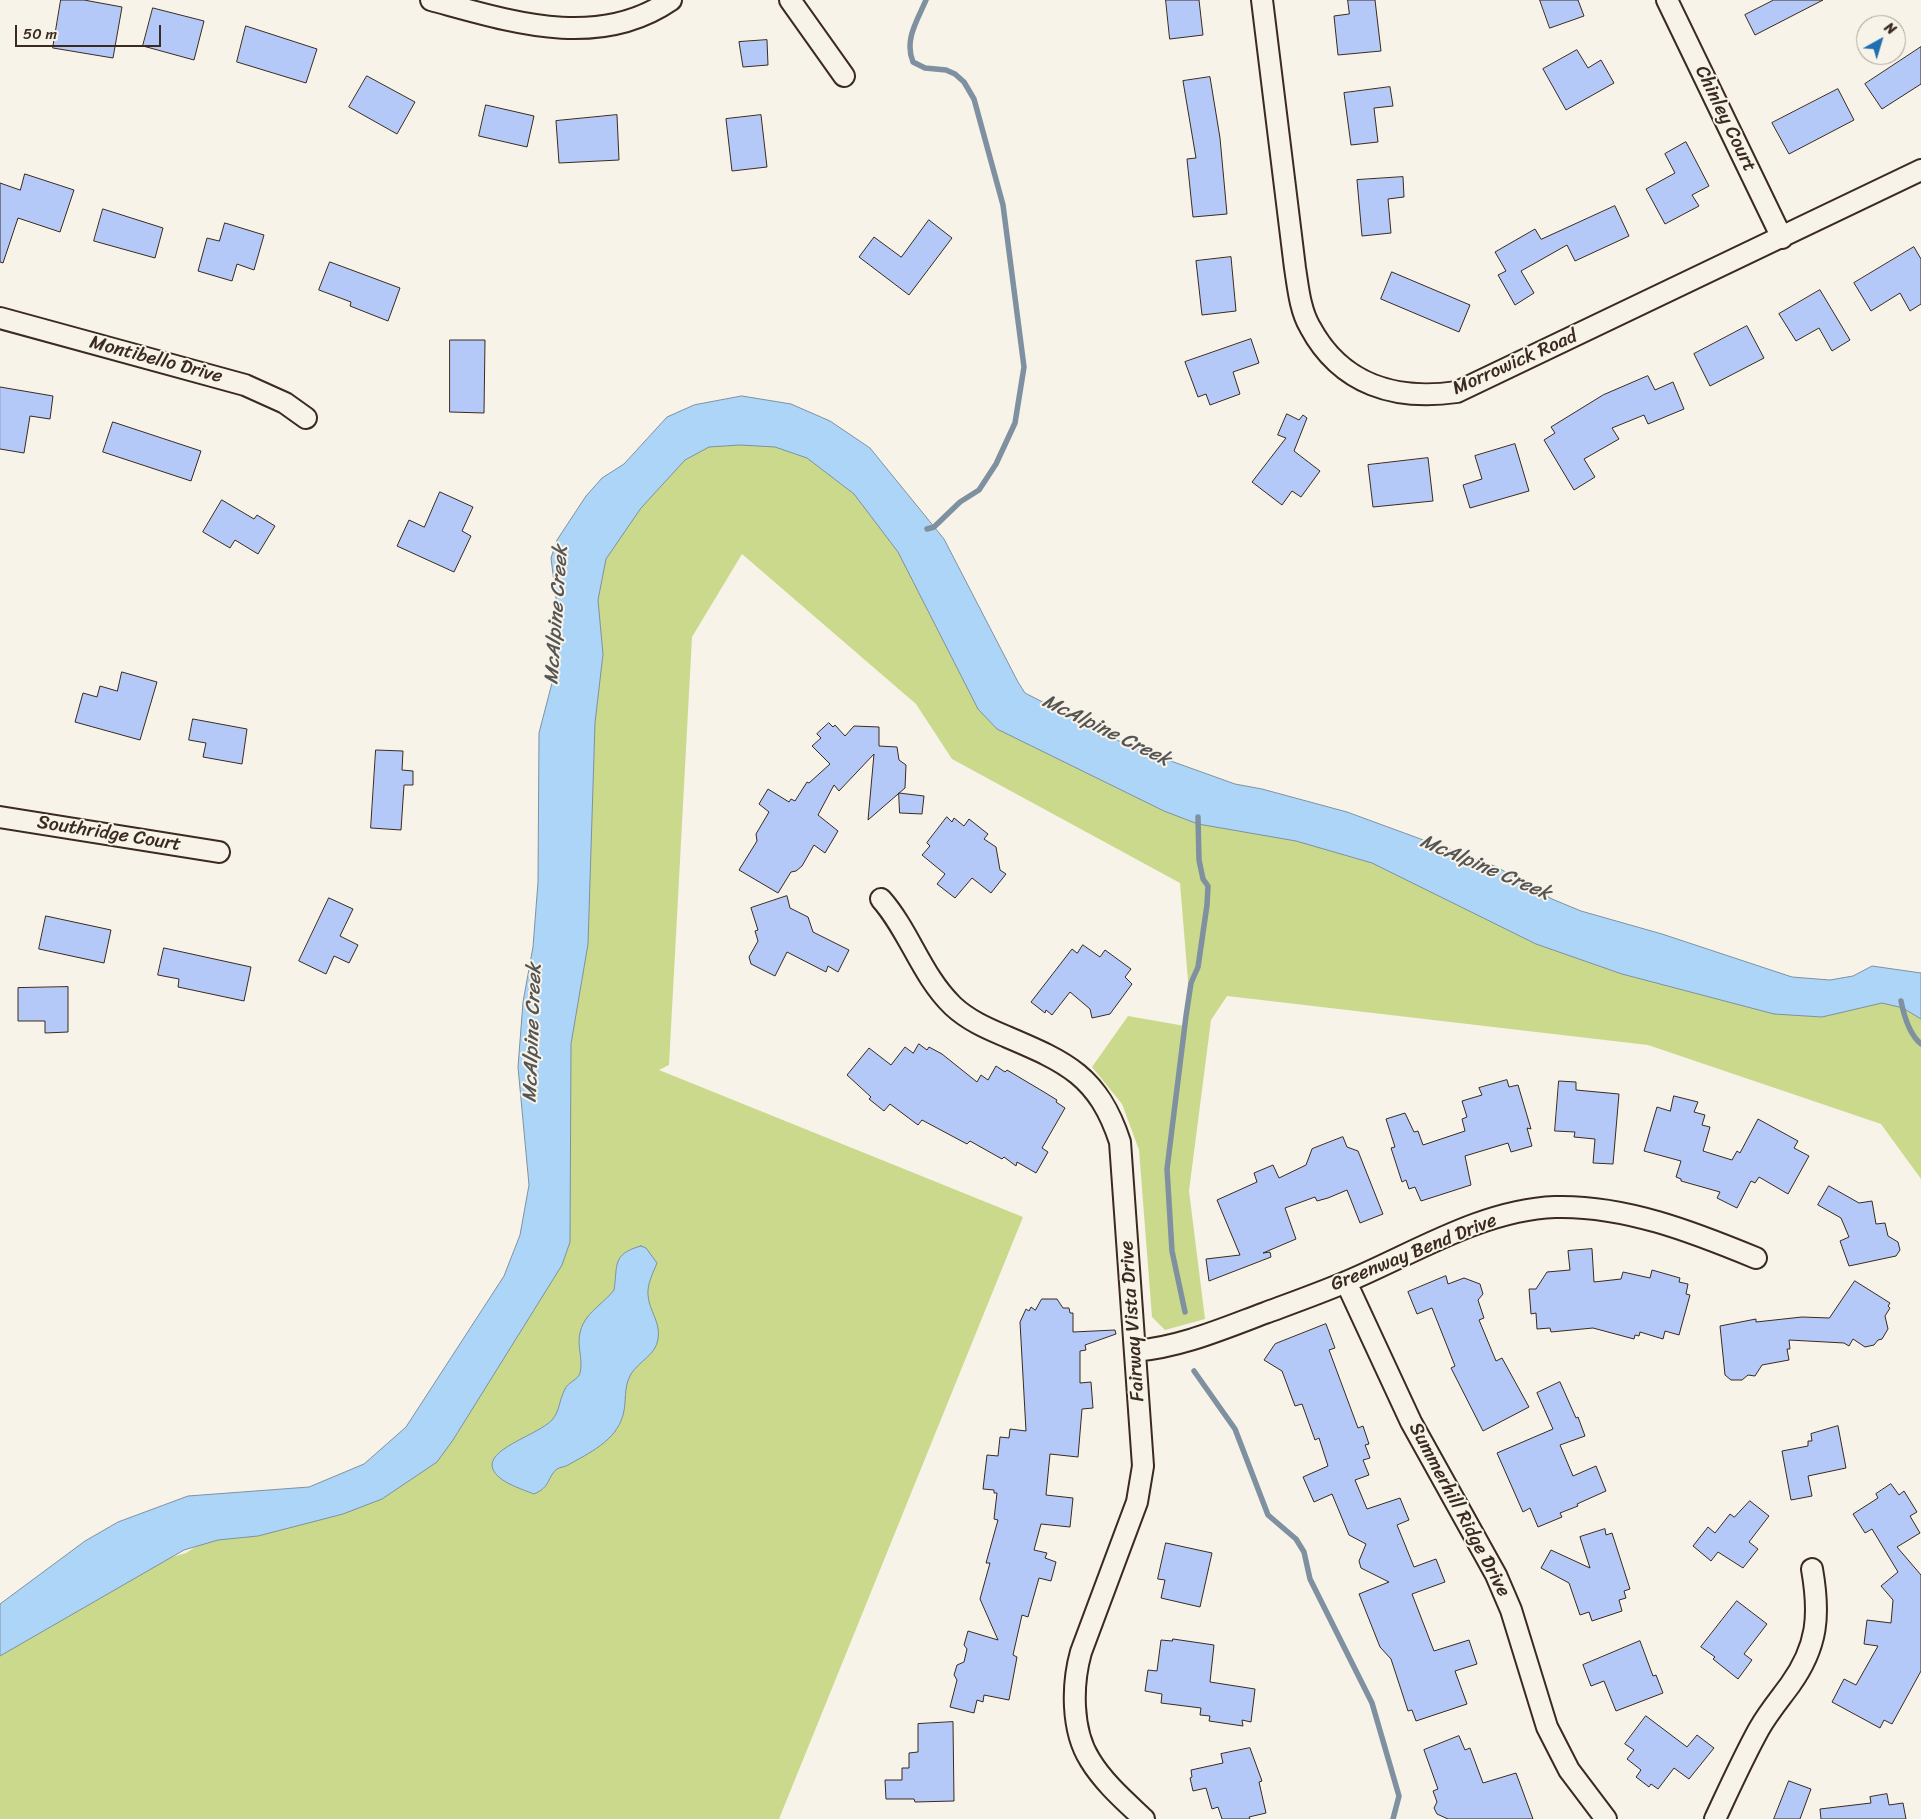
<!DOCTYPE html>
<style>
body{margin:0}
#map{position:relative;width:1921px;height:1819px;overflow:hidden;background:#f7f3e8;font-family:Sriracha,sans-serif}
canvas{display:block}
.north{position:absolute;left:1856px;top:15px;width:50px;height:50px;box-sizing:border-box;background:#f7f3e8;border:1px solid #aca397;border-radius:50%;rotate:39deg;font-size:14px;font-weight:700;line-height:20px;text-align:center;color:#3b2a1e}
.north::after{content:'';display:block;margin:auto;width:18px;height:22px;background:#1f6fb2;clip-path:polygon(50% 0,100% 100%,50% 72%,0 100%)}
.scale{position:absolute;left:15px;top:25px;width:146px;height:22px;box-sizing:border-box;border:2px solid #3b2a1e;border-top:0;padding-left:6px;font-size:15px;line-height:18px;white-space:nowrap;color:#3b2a1e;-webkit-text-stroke:4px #f7f3e8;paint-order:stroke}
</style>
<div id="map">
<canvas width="1921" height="1819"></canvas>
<div class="north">N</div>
<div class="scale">50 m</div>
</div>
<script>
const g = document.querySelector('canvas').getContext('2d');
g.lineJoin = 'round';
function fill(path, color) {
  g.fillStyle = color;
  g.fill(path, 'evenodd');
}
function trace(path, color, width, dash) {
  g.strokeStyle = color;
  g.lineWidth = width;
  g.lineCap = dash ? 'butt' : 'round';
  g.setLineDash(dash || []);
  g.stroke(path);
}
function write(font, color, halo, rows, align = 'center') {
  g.font = font + ' Sriracha,sans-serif';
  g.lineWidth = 4;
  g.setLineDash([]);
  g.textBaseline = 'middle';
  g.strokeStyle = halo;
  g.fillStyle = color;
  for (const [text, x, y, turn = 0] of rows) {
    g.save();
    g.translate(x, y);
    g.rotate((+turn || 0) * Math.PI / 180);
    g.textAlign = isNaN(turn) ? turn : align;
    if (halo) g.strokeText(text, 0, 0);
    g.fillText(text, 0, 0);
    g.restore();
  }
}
fill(new Path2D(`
 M 744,430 L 877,476 L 1025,735 L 1740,981 L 1921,999 L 1921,1179 L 1881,1124 L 1648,1045 L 1227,996 L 1211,1020 L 1189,1191 L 1205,1319 L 1165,1330 L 1152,1317 L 1139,1150 L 1122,1104 L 1092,1067 L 1128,1016 L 1185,1026 L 1189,993 L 1180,883 L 952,759 L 916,704 L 742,554 L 692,637 L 669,1065 L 659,1070 L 1023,1217 L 779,1819 L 0,1819 L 0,1640 L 148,1564 L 186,1553 L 249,1513 L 368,1484 L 523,1293 L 574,558 L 652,469 Z`), '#cbd98d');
const water = new Path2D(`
 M 742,396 L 791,404 L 830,421 L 870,448 L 944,539 L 1018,682 L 1025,693 L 1129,746 L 1235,784 L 1262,789 L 1347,812 L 1497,867 L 1552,899 L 1581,911 L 1662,934 L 1792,977 L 1830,980 L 1853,976 L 1872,966 L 1921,973 L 1921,1019 L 1903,1008 L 1882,1003 L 1822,1017 L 1774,1014 L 1622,974 L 1536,944 L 1372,863 L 1296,841 L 1198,824 L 1164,811 L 997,729 L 978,709 L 898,552 L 854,494 L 807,458 L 775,447 L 740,445 L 709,447 L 685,460 L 641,508 L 606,559 L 598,600 L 603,654 L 595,723 L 588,944 L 571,1044 L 570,1242 L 562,1265 L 453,1440 L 437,1462 L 382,1499 L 343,1514 L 258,1536 L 218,1540 L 184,1550 L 0,1656 L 0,1604 L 85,1541 L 118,1522 L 188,1496 L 309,1487 L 364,1464 L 406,1427 L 504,1276 L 520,1235 L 529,1185 L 518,1067 L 523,1002 L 533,947 L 538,882 L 539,733 L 553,679 L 556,598 L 551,558 L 557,540 L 586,496 L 602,478 L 624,464 L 667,417 L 694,405 Z
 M 641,1246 L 646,1248 L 657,1263 C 653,1273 647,1284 648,1295 C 649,1311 661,1322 658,1339 C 656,1355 639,1361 631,1374 C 623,1388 627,1401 623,1415 C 616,1441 589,1453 568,1465 C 565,1467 560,1467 557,1469 C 547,1477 551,1487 534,1494 C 522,1489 493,1481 492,1465 C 492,1447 539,1434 552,1420 C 560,1411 559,1400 565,1389 C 568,1382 578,1380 580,1373 C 584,1357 574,1343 583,1324 C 590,1310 605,1302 614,1290 C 618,1266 611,1254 641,1246 Z`);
fill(water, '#acd5f7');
trace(water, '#7f91a0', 1);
trace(new Path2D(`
 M 926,0 C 917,21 904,40 913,62 L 925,68 L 946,70 L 955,74 L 964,82 L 974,99 L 1003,205 L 1024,367 L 1015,423 L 996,464 L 979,490 L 960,502 L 934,527 L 927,529
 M 1901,1001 C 1904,1016 1909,1034 1921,1044
 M 1185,1312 L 1172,1251 L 1167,1169 L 1186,1016 L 1191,983 L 1198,967 L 1207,905 L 1208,886 L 1203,879 L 1199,860 L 1198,817
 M 1194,1371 L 1235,1429 L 1268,1515 L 1296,1539 L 1304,1552 L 1310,1579 L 1372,1703 L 1399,1796 L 1393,1819`), '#7f91a0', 5.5);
const building = new Path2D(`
 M 61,0 L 84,0 L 122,7 L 113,58 L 53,48 Z
 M 1166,0 L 1199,0 L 1203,35 L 1170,39 Z
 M 1348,0 L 1375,0 L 1381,51 L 1338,55 L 1334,16 L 1349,14 Z
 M 1540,0 L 1578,0 L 1584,16 L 1550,28 Z
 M 1774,0 L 1823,0 L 1755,35 L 1745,15 Z
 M 153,8 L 204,21 L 194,60 L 143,46 Z
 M 246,26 L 317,49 L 306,83 L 237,62 Z
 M 767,40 L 768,65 L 743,67 L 739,42 Z
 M 1921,47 L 1921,84 L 1882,109 L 1865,84 Z
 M 1577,50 L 1588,68 L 1601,60 L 1614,83 L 1566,110 L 1543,69 Z
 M 367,76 L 415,102 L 397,134 L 349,107 Z
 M 1210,77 L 1220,138 L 1227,214 L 1193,217 L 1187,159 L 1196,158 L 1183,81 Z
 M 1390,87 L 1393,106 L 1374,108 L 1378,142 L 1351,145 L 1344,93 Z
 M 1838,89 L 1854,120 L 1789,154 L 1772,123 Z
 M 486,105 L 534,116 L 527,147 L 479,136 Z
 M 617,115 L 619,160 L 559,163 L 556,121 Z
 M 761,115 L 767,167 L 732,171 L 726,119 Z
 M 1686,142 L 1709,186 L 1692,195 L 1699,206 L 1665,224 L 1646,189 L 1675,173 L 1665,154 Z
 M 25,174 L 74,190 L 60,232 L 18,218 L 3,263 L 0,262 L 0,183 L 20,190 Z
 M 1403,177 L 1404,197 L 1388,199 L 1391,233 L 1362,236 L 1357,180 Z
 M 1615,206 L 1629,236 L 1575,261 L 1567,245 L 1521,271 L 1534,293 L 1515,305 L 1498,275 L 1506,271 L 1495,252 L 1535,229 L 1541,239 Z
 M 103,209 L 163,228 L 155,258 L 94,241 Z
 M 929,220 L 952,238 L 909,295 L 859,257 L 874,237 L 901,257 Z
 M 225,223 L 264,235 L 254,270 L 237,264 L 232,281 L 198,271 L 207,238 L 219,241 Z
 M 1914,247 L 1921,259 L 1921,304 L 1910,311 L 1900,293 L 1871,311 L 1854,283 Z
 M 1231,257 L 1236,311 L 1202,315 L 1196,261 Z
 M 330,262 L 400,288 L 388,321 L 350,306 L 351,302 L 319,290 Z
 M 1392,272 L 1470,305 L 1459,332 L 1381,299 Z
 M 1820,290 L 1850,340 L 1832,351 L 1819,328 L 1796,341 L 1779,314 Z
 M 1747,326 L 1764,358 L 1710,386 L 1694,354 Z
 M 1251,339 L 1259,363 L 1233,372 L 1240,394 L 1210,405 L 1206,394 L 1198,397 L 1185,362 Z
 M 450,340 L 485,340 L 484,413 L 450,412 Z
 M 1648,376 L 1655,390 L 1673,382 L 1684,409 L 1648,424 L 1644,415 L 1612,428 L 1619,439 L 1584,459 L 1595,477 L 1574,490 L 1544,440 L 1555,433 L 1551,427 L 1603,395 Z
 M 0,387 L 53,396 L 50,419 L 30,416 L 24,453 L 0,449 Z
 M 1287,414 L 1299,420 L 1303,415 L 1307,418 L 1294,451 L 1320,471 L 1301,497 L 1292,491 L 1282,505 L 1252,482 L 1286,438 L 1278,435 Z
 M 113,422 L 201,451 L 191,481 L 103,452 Z
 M 1515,444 L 1529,491 L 1470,508 L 1463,485 L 1482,479 L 1475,456 Z
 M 1428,458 L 1433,501 L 1373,507 L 1368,465 Z
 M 440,492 L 473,507 L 462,531 L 471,536 L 454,572 L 397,546 L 409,520 L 424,527 Z
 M 222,500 L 254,519 L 257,515 L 275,526 L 258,554 L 235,540 L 230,548 L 203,532 Z
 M 122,672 L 157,682 L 140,740 L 75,722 L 83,693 L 97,697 L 100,686 L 117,691 Z
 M 193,719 L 247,729 L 242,764 L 203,757 L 206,743 L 189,740 Z
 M 829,723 L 833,727 L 835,725 L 845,736 L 854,726 L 879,727 L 879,746 L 897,747 L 899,760 L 906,765 L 905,788 L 868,820 L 874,754 L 839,791 L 834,785 L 818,815 L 838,831 L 825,853 L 814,845 L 802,866 L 796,871 L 791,872 L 778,893 L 739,870 L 757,841 L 756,834 L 769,812 L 759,804 L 768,789 L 789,802 L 791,799 L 795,801 L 807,782 L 809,783 L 830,764 L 812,746 L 821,738 L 817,734 Z
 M 376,750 L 403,751 L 402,770 L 413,771 L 413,785 L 404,785 L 401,830 L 371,828 Z
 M 899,793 L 924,796 L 922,814 L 900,813 Z
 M 947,817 L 952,822 L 954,818 L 964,826 L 969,819 L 988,834 L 984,839 L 996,847 L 1000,870 L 1006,874 L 991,893 L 972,878 L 955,898 L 937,884 L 945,874 L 922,855 L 930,846 L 927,843 Z
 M 787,896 L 790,908 L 808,917 L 813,932 L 849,950 L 838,972 L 828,966 L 826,972 L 787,952 L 775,976 L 751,964 L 749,957 L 758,941 L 755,931 L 758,930 L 751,908 Z
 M 329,898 L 353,909 L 340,936 L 358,945 L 349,963 L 334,956 L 326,974 L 299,961 Z
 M 46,916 L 111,930 L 104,963 L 39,949 Z
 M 1083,945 L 1100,957 L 1105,950 L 1131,969 L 1125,977 L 1132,984 L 1110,1014 L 1092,1018 L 1090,1009 L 1070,992 L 1052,1015 L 1046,1010 L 1045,1013 L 1031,1002 L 1072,949 L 1077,953 Z
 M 164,948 L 251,967 L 244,1001 L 178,987 L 179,979 L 158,975 Z
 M 68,987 L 68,1032 L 45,1033 L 45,1021 L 18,1021 L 18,988 Z
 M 919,1044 L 927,1050 L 929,1047 L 942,1054 L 977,1082 L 981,1075 L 988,1080 L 996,1066 L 1005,1072 L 1007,1070 L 1044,1092 L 1057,1100 L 1056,1102 L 1065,1108 L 1042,1148 L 1048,1152 L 1036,1173 L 1017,1162 L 1016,1166 L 1004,1157 L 1002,1159 L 970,1141 L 967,1144 L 922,1120 L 918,1125 L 890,1104 L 884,1111 L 869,1099 L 871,1097 L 847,1075 L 869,1048 L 891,1065 L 905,1047 L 913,1053 Z
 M 1507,1080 L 1509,1087 L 1518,1085 L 1531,1129 L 1527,1128 L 1532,1146 L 1511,1152 L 1508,1143 L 1465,1156 L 1471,1185 L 1421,1201 L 1415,1187 L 1409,1189 L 1406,1180 L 1402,1182 L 1391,1148 L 1395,1147 L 1386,1119 L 1405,1113 L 1414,1132 L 1418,1131 L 1423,1145 L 1465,1131 L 1462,1119 L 1467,1117 L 1462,1101 L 1482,1095 L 1479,1088 Z
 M 1559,1081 L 1576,1082 L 1576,1090 L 1619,1094 L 1613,1164 L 1593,1163 L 1595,1139 L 1574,1137 L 1575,1132 L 1555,1131 Z
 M 1674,1096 L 1698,1102 L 1694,1112 L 1705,1115 L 1702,1125 L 1710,1127 L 1703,1151 L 1732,1160 L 1737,1151 L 1740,1153 L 1758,1119 L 1798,1141 L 1794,1148 L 1809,1156 L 1788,1194 L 1759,1177 L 1755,1183 L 1751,1181 L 1737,1208 L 1717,1198 L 1720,1192 L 1681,1181 L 1681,1179 L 1676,1177 L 1681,1161 L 1644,1151 L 1657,1107 L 1670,1111 Z
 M 1343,1137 L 1347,1147 L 1358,1151 L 1383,1214 L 1360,1223 L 1347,1190 L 1328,1198 L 1317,1201 L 1315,1197 L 1285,1208 L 1296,1239 L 1263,1253 L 1270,1252 L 1271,1257 L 1209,1281 L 1206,1259 L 1240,1255 L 1217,1200 L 1257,1182 L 1254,1173 L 1273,1165 L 1279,1178 L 1306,1165 L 1312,1149 Z
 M 1829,1186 L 1859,1203 L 1872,1201 L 1876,1224 L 1885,1223 L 1888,1236 L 1898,1242 L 1900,1250 L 1896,1256 L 1849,1266 L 1840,1241 L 1849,1237 L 1841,1218 L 1818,1205 Z
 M 1592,1249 L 1594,1282 L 1621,1279 L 1623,1272 L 1650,1278 L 1652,1270 L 1680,1278 L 1679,1282 L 1688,1284 L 1686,1294 L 1690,1295 L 1679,1335 L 1665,1331 L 1663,1339 L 1640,1332 L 1639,1336 L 1635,1335 L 1634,1339 L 1593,1328 L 1551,1332 L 1550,1328 L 1537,1329 L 1536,1313 L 1531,1314 L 1529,1289 L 1536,1289 L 1547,1272 L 1570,1270 L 1568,1251 Z
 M 1446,1276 L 1448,1284 L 1464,1278 L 1480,1284 L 1483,1294 L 1478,1300 L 1484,1318 L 1479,1320 L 1496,1361 L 1502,1358 L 1529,1407 L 1483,1431 L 1451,1368 L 1455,1366 L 1432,1308 L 1417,1314 L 1408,1292 Z
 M 1855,1281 L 1890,1303 L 1888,1306 L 1890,1308 L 1885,1316 L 1888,1329 L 1882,1339 L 1878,1340 L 1874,1345 L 1865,1347 L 1853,1339 L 1849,1346 L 1844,1343 L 1789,1340 L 1790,1349 L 1787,1349 L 1789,1360 L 1762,1365 L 1755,1376 L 1748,1375 L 1742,1380 L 1731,1380 L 1725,1375 L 1720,1326 L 1756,1319 L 1756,1322 L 1802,1317 L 1829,1318 Z
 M 1042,1299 L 1057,1299 L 1063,1308 L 1069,1308 L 1070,1313 L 1073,1313 L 1073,1332 L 1115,1330 L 1116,1334 L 1085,1345 L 1086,1350 L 1080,1351 L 1080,1383 L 1091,1382 L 1093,1408 L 1082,1409 L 1078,1457 L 1050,1454 L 1046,1495 L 1073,1498 L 1070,1527 L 1041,1524 L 1034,1550 L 1047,1553 L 1045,1558 L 1056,1562 L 1051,1581 L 1039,1578 L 1028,1617 L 1022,1615 L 1013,1655 L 1017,1657 L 1009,1700 L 984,1695 L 983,1702 L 977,1700 L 974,1713 L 950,1707 L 957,1680 L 954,1675 L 957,1665 L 964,1662 L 967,1649 L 964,1645 L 968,1631 L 998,1640 L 980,1599 L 990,1563 L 986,1563 L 998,1520 L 994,1519 L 997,1493 L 994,1493 L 994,1490 L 983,1489 L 987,1455 L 998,1456 L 1000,1437 L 1009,1438 L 1010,1429 L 1026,1431 L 1020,1322 L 1026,1309 L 1029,1311 L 1031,1307 L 1035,1310 Z
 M 1326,1324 L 1335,1348 L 1329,1350 L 1358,1428 L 1363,1426 L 1369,1444 L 1365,1445 L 1370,1458 L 1363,1460 L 1369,1475 L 1355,1480 L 1367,1509 L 1400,1498 L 1409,1520 L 1397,1525 L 1414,1567 L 1436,1559 L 1445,1582 L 1412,1594 L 1434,1651 L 1469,1640 L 1477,1664 L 1455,1671 L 1467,1704 L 1416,1721 L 1412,1710 L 1408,1711 L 1391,1659 L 1380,1647 L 1359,1594 L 1389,1582 L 1361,1568 L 1359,1561 L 1366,1544 L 1349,1535 L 1332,1494 L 1314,1502 L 1303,1477 L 1328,1466 L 1319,1438 L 1315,1440 L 1302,1404 L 1295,1406 L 1282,1371 L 1264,1360 L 1275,1344 Z
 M 1560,1382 L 1576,1418 L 1578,1417 L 1585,1436 L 1560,1445 L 1573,1476 L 1596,1466 L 1606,1491 L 1577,1504 L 1578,1506 L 1560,1513 L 1562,1517 L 1538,1527 L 1530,1508 L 1523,1512 L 1497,1453 L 1553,1429 L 1537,1393 Z
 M 1838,1426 L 1846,1468 L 1808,1476 L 1812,1496 L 1791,1500 L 1782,1451 L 1808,1446 L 1808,1441 L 1812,1441 L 1811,1434 Z
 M 1891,1484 L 1899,1495 L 1904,1491 L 1917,1512 L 1910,1516 L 1920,1533 L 1897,1547 L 1921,1575 L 1921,1671 L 1892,1724 L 1884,1720 L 1880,1728 L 1832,1702 L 1844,1679 L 1856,1685 L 1878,1646 L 1864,1644 L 1867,1620 L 1891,1623 L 1893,1600 L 1881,1586 L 1898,1572 L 1872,1529 L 1865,1533 L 1853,1514 L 1878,1498 L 1876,1494 Z
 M 1750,1501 L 1769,1516 L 1749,1542 L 1758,1549 L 1743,1568 L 1718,1552 L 1711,1561 L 1693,1546 L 1708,1527 L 1715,1533 L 1730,1514 L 1734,1517 Z
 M 1605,1529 L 1606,1535 L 1612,1533 L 1630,1589 L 1624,1591 L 1626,1598 L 1619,1600 L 1622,1611 L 1592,1621 L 1589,1612 L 1580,1615 L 1569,1583 L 1541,1568 L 1551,1550 L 1590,1568 L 1580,1537 Z
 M 1166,1543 L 1212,1553 L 1200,1607 L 1161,1598 L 1165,1580 L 1158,1579 Z
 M 1737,1601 L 1767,1624 L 1744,1654 L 1752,1660 L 1738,1679 L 1713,1659 L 1715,1657 L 1701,1647 Z
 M 1173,1639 L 1214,1645 L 1210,1682 L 1255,1689 L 1251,1722 L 1242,1720 L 1243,1726 L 1209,1721 L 1210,1716 L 1200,1715 L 1201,1708 L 1161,1703 L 1162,1694 L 1145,1691 L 1148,1670 L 1157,1671 L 1161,1640 L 1172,1641 Z
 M 1640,1641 L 1653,1676 L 1656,1675 L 1663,1693 L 1616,1711 L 1604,1681 L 1591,1686 L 1583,1665 Z
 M 1646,1716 L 1687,1747 L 1697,1735 L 1714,1748 L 1689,1779 L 1674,1768 L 1658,1789 L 1651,1784 L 1649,1787 L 1636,1777 L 1641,1770 L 1627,1759 L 1634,1750 L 1625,1744 Z
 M 953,1722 L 954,1801 L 915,1802 L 914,1799 L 886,1799 L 885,1780 L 902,1780 L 902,1768 L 909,1768 L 909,1753 L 918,1752 L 918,1724 Z
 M 1459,1736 L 1465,1750 L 1470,1748 L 1483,1783 L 1516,1773 L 1533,1819 L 1448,1819 L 1437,1814 L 1434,1808 L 1437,1802 L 1433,1791 L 1438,1789 L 1424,1750 Z
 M 1250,1748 L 1262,1781 L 1259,1782 L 1266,1813 L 1249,1817 L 1250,1819 L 1222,1819 L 1218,1807 L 1212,1809 L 1206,1788 L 1193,1791 L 1190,1778 L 1192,1777 L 1191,1770 L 1223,1763 L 1221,1754 Z
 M 1789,1781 L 1811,1789 L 1800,1819 L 1774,1819 Z
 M 1887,1794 L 1889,1805 L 1903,1803 L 1906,1819 L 1821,1819 L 1820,1809 L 1871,1803 L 1870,1797 Z`);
fill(building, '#b5c9f9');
trace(building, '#3b2a1e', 1);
const minor = new Path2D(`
 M 431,0 C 509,21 597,51 671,0
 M 790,0 L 844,76
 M 1262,0 L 1295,268 C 1298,287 1300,310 1310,327 C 1341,385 1396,401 1457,392 L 1921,170
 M 1667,0 L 1782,238
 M 0,318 L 245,385 L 285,403 L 306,418
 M 0,817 L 219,852
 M 881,899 C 910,932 921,975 953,1006 C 968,1020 986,1028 1005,1036 C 1066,1062 1098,1075 1120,1142 L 1143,1466 L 1137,1502 L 1081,1652 C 1072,1684 1071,1730 1090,1760 C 1104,1783 1125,1801 1144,1819
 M 1346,1282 L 1411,1422 L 1496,1575 L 1511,1610 L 1547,1727 L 1569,1770 L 1606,1819
 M 1135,1351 C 1181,1347 1222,1329 1265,1313 C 1292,1303 1320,1293 1346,1282 C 1413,1254 1481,1210 1555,1207 C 1624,1205 1693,1232 1756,1258
 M 1715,1819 C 1729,1789 1743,1758 1759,1729 C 1768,1713 1779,1700 1790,1685 C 1818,1646 1820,1615 1812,1569`);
trace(minor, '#3b2a1e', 24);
trace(minor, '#f7f3e8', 20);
write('19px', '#3b2a1e', '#f7f3e8', [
 ["Chinley Court",1725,119,64],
 ["Montibello Drive",156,360,15],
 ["Morrowick Road",1515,363,-24],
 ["Southridge Court",109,834,9],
 ["Greenway Bend Drive",1414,1253,-22],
 ["Fairway Vista Drive",1133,1321,-94],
 ["Summerhill Ridge Drive",1459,1510,62]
]);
write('italic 20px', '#575554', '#f7f3e8', [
 ["McAlpine Creek",557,615,-86],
 ["McAlpine Creek",1106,731,26],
 ["McAlpine Creek",1485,868,23],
 ["McAlpine Creek",533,1033,-88]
]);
</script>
